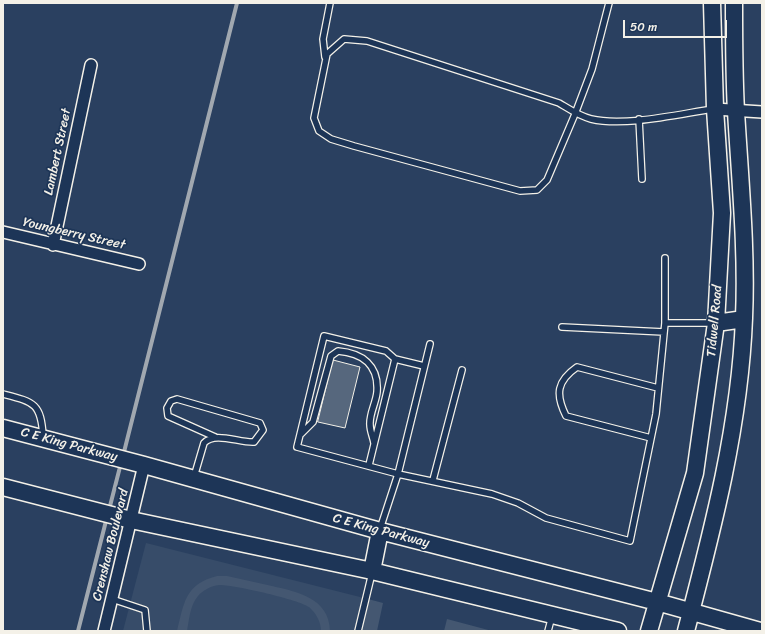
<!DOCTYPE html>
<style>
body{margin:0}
#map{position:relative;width:765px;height:634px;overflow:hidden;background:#2a4060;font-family:Sriracha,sans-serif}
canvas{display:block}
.frame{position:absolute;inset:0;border:4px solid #f4f1e8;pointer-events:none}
.scale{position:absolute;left:623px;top:20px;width:104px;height:18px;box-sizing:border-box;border:2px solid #f4f1e8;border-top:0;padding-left:5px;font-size:12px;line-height:14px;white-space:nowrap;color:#f4f1e8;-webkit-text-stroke:3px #1d3557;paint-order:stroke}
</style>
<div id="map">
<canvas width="765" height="634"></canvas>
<div class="frame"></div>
<div class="scale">50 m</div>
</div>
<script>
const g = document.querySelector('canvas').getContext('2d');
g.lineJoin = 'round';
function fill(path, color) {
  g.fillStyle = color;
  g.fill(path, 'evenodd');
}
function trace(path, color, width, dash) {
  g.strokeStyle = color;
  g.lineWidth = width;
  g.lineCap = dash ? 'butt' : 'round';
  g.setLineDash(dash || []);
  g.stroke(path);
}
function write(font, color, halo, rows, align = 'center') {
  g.font = font + ' Sriracha,sans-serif';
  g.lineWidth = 3.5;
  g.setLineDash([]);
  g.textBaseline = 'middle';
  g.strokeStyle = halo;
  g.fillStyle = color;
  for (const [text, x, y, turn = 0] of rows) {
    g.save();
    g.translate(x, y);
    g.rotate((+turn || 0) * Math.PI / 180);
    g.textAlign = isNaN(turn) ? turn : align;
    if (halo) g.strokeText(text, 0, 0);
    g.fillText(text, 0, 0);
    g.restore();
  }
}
fill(new Path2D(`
 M 146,543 L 368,599 L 360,631 L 123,631 Z`), '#374c69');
fill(new Path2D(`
 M 217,576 L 227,576 C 242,579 257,583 272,586 C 298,592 329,598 330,631 L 321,631 C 321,622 316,613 309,607 C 300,600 231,584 219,585 C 211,586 203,590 198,596 C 190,605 189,620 187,631 L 177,631 C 184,603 185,584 217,576 Z
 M 368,599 L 383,603 L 377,631 L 360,631 Z
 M 447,619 L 492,631 L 444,631 Z`), '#445771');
trace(new Path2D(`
 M 123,456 L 237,3
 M 109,510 L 121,463
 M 78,631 L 107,517`), '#a1a8b0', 4);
const building = new Path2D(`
 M 333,360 L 360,367 L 345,428 L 318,422 Z`);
fill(building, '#56677d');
trace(building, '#f4f1e8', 1);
const lane = new Path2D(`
 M 609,3 L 592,69 L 575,114 L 547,180 L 537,190 L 520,191 L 354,146 L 331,139 L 319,131 L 314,118 L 327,54 L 344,39 L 367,41 L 559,103 C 569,109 579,116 591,119 C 625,127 679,114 713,109
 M 325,57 L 323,39 L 330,3
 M 639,119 L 642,179
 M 665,323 L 665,258
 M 562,327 L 664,332
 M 424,366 L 395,359 L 386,351 L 324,336 L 297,447 L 398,474 L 430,344
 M 3,394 C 34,402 41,403 43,436
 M 301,434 L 313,422 L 331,356 L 338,351 C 362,353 379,365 377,392 C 376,403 369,414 370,425 C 370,431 373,437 374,443
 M 651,438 L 566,416 C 555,394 557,381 577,367 L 658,388
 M 369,465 L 395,359
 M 194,477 L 204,443 C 215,431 239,443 254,442 L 263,430 L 260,423 L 177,399 L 171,401 L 167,408 L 168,416 L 215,437
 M 433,480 L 462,370
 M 380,529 L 398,474 L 492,494 L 518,503 L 546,518 L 630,541 L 656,414 L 665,323 L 714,323
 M 112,599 L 145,610 L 147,631
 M 358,631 L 372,573
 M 548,631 L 552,616`);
const street = new Path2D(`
 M 715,109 L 762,112
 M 3,232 L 139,264
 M 53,245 L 91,65
 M 104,631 L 144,465`);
const secondary = new Path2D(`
 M 716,323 L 744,319
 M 3,428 L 144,465 L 380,531 L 657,602 L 760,631
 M 3,487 L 131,520 L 372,571 L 618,631
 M 372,571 L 380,531
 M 649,631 L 695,473 L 716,323 L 722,213 L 715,109 L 712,3
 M 686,631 C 713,528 740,425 744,318 C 747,249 740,180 736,111 C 734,75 734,39 734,3`);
trace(lane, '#f4f1e8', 8);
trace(street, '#f4f1e8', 14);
trace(secondary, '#f4f1e8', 19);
trace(lane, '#1d3557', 5.5);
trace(street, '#1d3557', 11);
trace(secondary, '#1d3557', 16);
write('13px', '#f4f1e8', '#1d3557', [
 ["Lambert Street",58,152,-78],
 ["Youngberry Street",74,234,13],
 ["Tidwell Road",715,321,-85],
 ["C E King Parkway",69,445,15],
 ["C E King Parkway",381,531,15],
 ["Crenshaw Boulevard",111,545,-76]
]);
</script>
